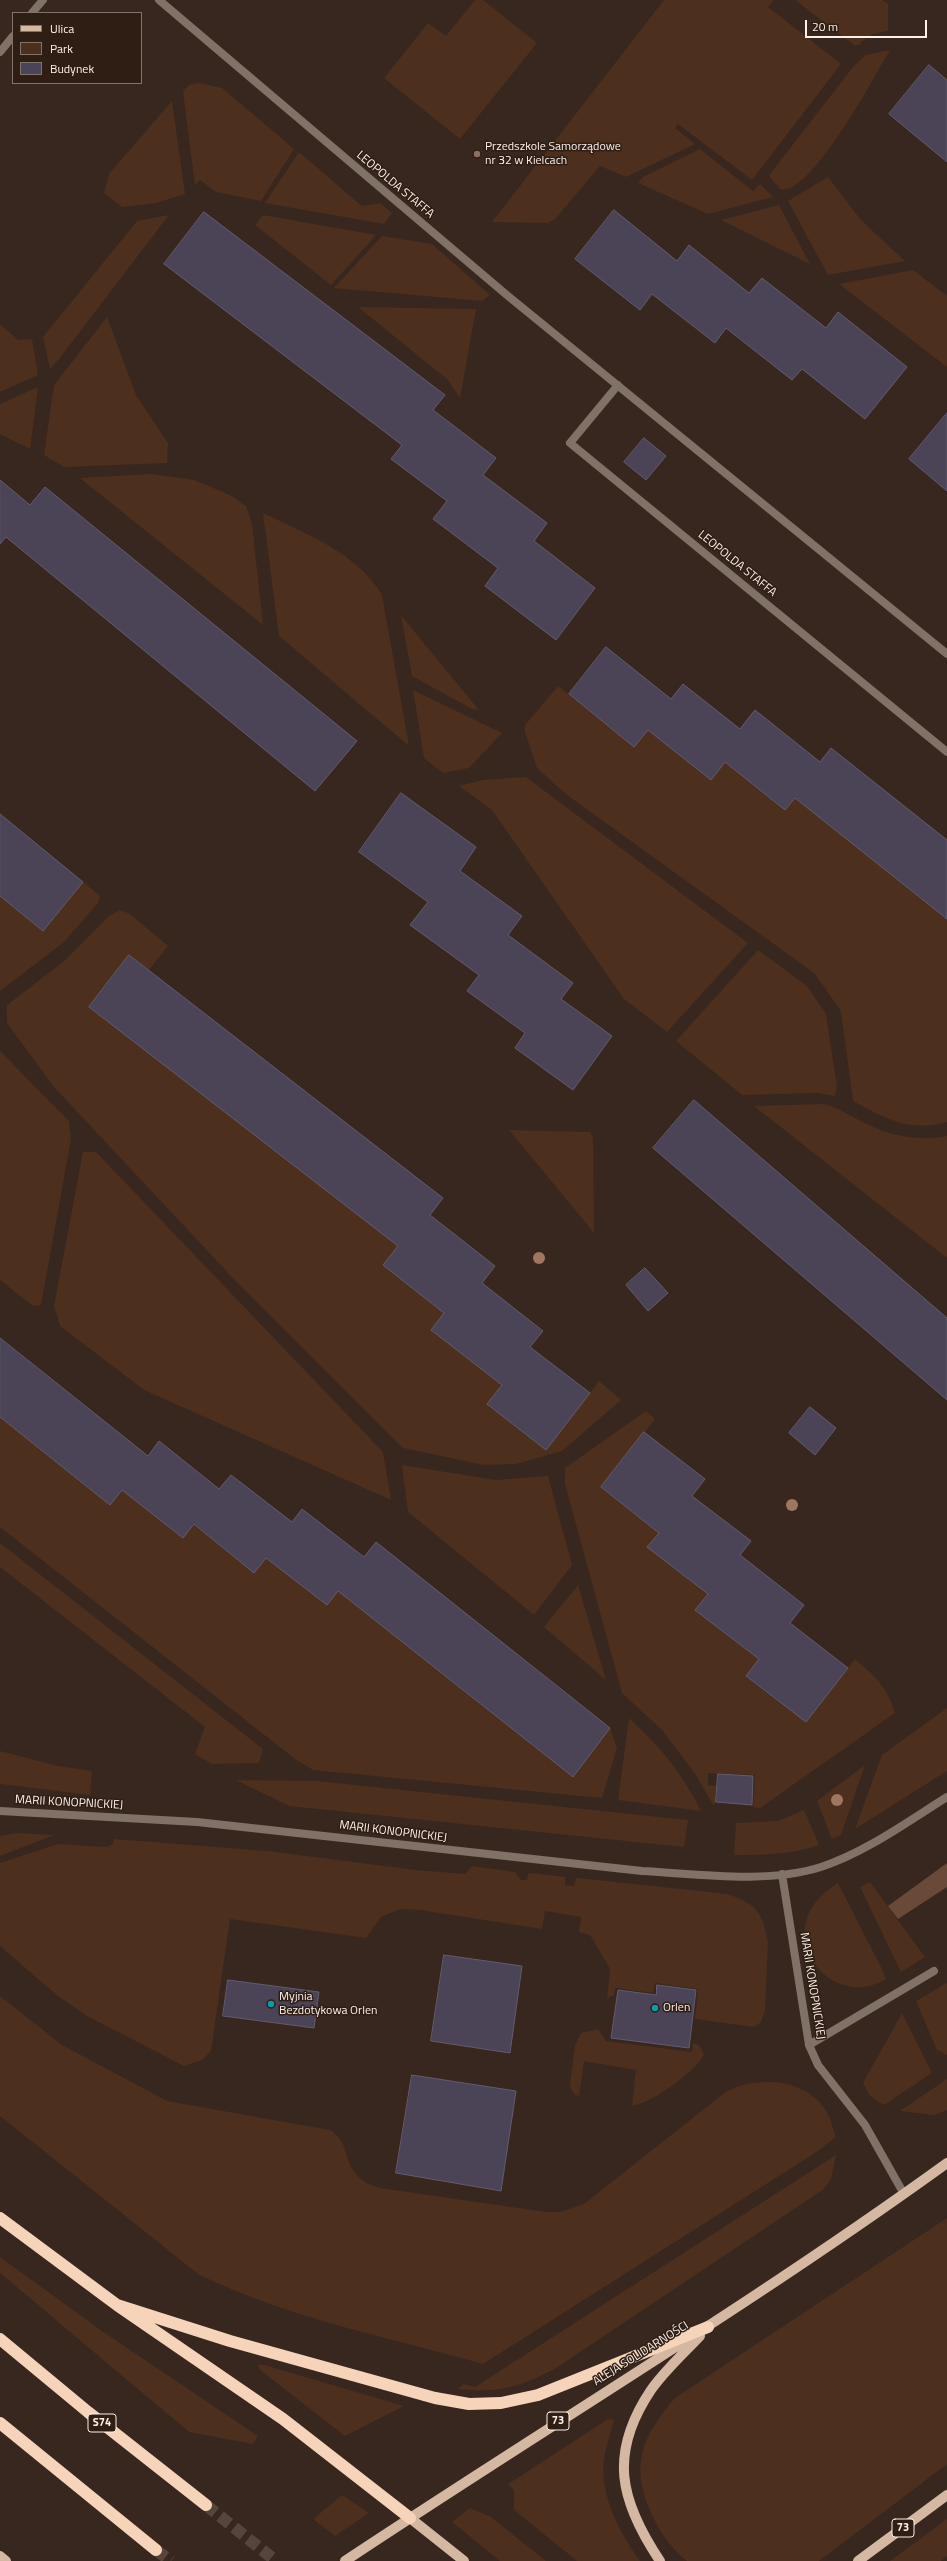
<!DOCTYPE html>
<meta charset="utf-8">
<style>
body{margin:0}
#map{position:relative;width:947px;height:2561px;overflow:hidden;background:#38271e;font-family:"Titillium Web",sans-serif}
canvas{display:block}
.legend{position:absolute;left:12px;top:12px;width:130px;height:72px;box-sizing:border-box;background:#2e1e14;border:1px solid #81726a;margin:0;padding:5px 7px;list-style:none;font-size:12px;color:#fdf1ea}
.legend li{display:flex;align-items:center;gap:8px;height:20px}
.legend b{width:20px;border:1px solid #81726a}
.scale{position:absolute;left:805px;top:20px;width:122px;height:18px;box-sizing:border-box;border:2px solid #fdf1ea;border-top:0;padding-left:5px;font-size:12px;line-height:14px;white-space:nowrap;color:#fdf1ea;-webkit-text-stroke:3px #2e1e14;paint-order:stroke}
</style>
<div id="map">
<canvas width="947" height="2561"></canvas>
<ul class="legend">
<li><b style="height:5px;background:#d5b8a2"></b>Ulica</li>
<li><b style="height:11px;background:#4c2f1d"></b>Park</li>
<li><b style="height:11px;background:#4b4456"></b>Budynek</li>
</ul>
<div class="scale">20 m</div>
</div>
<script>
const g = document.querySelector('canvas').getContext('2d');
g.lineJoin = 'round';
function fill(path, color) {
  g.fillStyle = color;
  g.fill(path, 'evenodd');
}
function trace(path, color, width, dash) {
  g.strokeStyle = color;
  g.lineWidth = width;
  g.lineCap = dash ? 'butt' : 'round';
  g.setLineDash(dash || []);
  g.stroke(path);
}
function write(font, color, halo, rows, align = 'center') {
  g.font = font + ' "Titillium Web",sans-serif';
  g.lineWidth = 3;
  g.setLineDash([]);
  g.textBaseline = 'middle';
  g.strokeStyle = halo;
  g.fillStyle = color;
  for (const [text, x, y, turn = 0] of rows) {
    g.save();
    g.translate(x, y);
    g.rotate((+turn || 0) * Math.PI / 180);
    g.textAlign = isNaN(turn) ? turn : align;
    if (halo) g.strokeText(text, 0, 0);
    g.fillText(text, 0, 0);
    g.restore();
  }
}
fill(new Path2D(`
 M 475,0 L 483,0 L 537,43 L 460,139 L 384,78 L 428,23 L 446,36 Z
 M 664,0 L 774,0 L 768,7 L 841,64 L 752,180 L 678,124 L 675,128 L 695,144 L 626,177 L 600,166 L 555,219 L 548,223 L 492,222 Z
 M 795,0 L 882,0 L 888,4 L 888,31 C 875,33 868,34 859,45 L 854,45 Z
 M 890,50 C 876,74 809,199 780,189 L 770,177 L 770,174 L 853,67 L 866,55 Z
 M 199,83 L 222,88 L 294,149 L 261,201 L 216,192 L 200,180 L 195,185 L 183,91 L 189,85 Z
 M 172,101 L 185,194 L 156,203 L 122,207 L 104,193 L 109,174 Z
 M 700,149 L 753,191 L 760,184 L 773,197 L 708,214 L 638,183 L 643,177 Z
 M 299,152 L 362,206 L 380,203 L 392,213 L 384,224 L 265,203 Z
 M 828,177 L 861,220 L 905,261 L 828,275 L 788,201 Z
 M 779,205 L 810,264 L 721,220 Z
 M 169,215 L 59,359 L 50,369 L 43,337 L 137,221 Z
 M 263,215 L 376,235 L 331,285 L 255,225 Z
 M 382,236 L 432,244 L 490,295 L 482,301 L 334,288 Z
 M 913,270 L 947,296 L 947,367 L 839,284 Z
 M 358,307 L 476,309 L 460,398 L 448,380 Z
 M 107,317 L 136,395 L 168,443 L 167,463 L 64,467 L 44,455 L 54,385 Z
 M 0,324 L 18,340 L 32,339 L 38,375 L 0,392 Z
 M 38,387 L 30,449 L 0,434 L 0,404 Z
 M 151,474 L 194,480 L 230,495 L 246,506 L 252,524 L 263,625 L 80,478 Z
 M 263,513 C 304,533 358,553 382,595 L 409,746 L 279,636 Z
 M 401,615 L 404,619 L 479,710 L 472,709 L 412,676 Z
 M 558,686 L 634,747 L 648,730 L 711,780 L 725,762 L 785,810 L 795,798 L 947,919 L 947,1122 C 909,1133 885,1118 853,1101 L 841,1011 L 814,973 L 567,795 L 537,768 L 525,732 L 525,725 Z
 M 413,690 L 502,733 L 469,768 L 443,773 L 424,758 Z
 M 526,777 L 748,943 L 667,1032 L 624,999 L 492,810 L 459,786 L 483,780 Z
 M 83,882 L 100,896 L 98,903 L 64,942 L 0,991 L 0,896 L 43,931 Z
 M 120,910 L 130,914 L 168,946 L 149,970 L 129,955 L 398,1246 L 384,1265 L 444,1313 L 431,1330 L 502,1385 L 487,1404 L 546,1450 L 599,1381 L 621,1400 L 562,1451 L 516,1464 L 484,1465 L 403,1448 L 229,1274 L 54,1087 L 7,1023 L 7,1005 L 63,962 L 109,916 Z
 M 758,950 L 807,986 L 826,1014 L 837,1086 L 835,1096 L 817,1093 L 742,1095 L 676,1041 Z
 M 0,1051 L 69,1121 L 71,1139 L 41,1305 L 33,1306 L 0,1280 Z
 M 823,1104 C 837,1107 845,1113 857,1119 C 886,1135 914,1142 947,1136 L 947,1258 L 754,1106 Z
 M 509,1130 L 590,1132 L 593,1138 L 594,1233 Z
 M 83,1152 L 96,1152 L 383,1452 L 391,1500 L 144,1390 L 60,1326 L 54,1306 Z
 M 646,1411 L 655,1419 L 601,1487 L 659,1533 L 648,1547 L 708,1594 L 695,1610 L 759,1659 L 746,1677 L 806,1722 L 855,1659 C 876,1677 887,1686 895,1713 L 760,1808 L 753,1807 L 755,1775 L 708,1773 L 708,1785 L 716,1786 L 715,1804 L 713,1805 L 696,1775 L 662,1730 L 622,1693 L 565,1484 L 565,1468 Z
 M 0,1417 L 110,1505 L 122,1490 L 183,1538 L 194,1524 L 254,1572 L 266,1558 L 338,1591 L 572,1777 L 610,1728 L 617,1748 L 602,1798 L 313,1770 L 295,1759 L 0,1527 Z
 M 402,1465 L 496,1480 L 548,1476 L 572,1565 L 534,1615 L 408,1512 Z
 M 0,1543 L 263,1749 L 259,1763 L 212,1764 L 195,1754 L 205,1727 L 0,1567 Z
 M 578,1585 L 606,1680 L 544,1627 Z
 M 947,1708 L 947,1771 L 855,1829 L 882,1755 Z
 M 629,1718 C 663,1750 680,1770 701,1811 L 618,1800 Z
 M 0,1751 L 58,1766 L 92,1771 L 90,1795 L 0,1784 Z
 M 865,1765 L 841,1835 L 832,1839 L 817,1801 Z
 M 236,1780 L 317,1781 L 688,1820 L 684,1847 L 289,1806 Z
 M 804,1810 L 819,1845 C 791,1855 764,1855 734,1855 L 736,1823 L 778,1821 Z
 M 16,1833 L 54,1835 L 0,1856 L 0,1836 Z
 M 114,1839 L 267,1851 L 416,1870 L 465,1874 L 472,1866 L 515,1872 L 521,1880 L 527,1880 L 528,1874 L 533,1873 L 565,1877 L 565,1885 L 574,1886 L 576,1878 L 578,1878 L 728,1894 C 757,1905 762,1911 768,1942 L 765,2011 L 761,2022 L 754,2027 L 695,2019 L 698,1989 L 655,1983 L 653,1993 L 615,1988 L 614,1996 L 610,1996 L 607,2000 L 610,1969 L 590,1935 L 579,1932 L 581,1917 L 545,1911 L 542,1929 L 420,1910 L 400,1909 L 390,1913 L 381,1917 L 366,1938 L 230,1919 L 211,2051 L 202,2060 L 184,2066 L 87,2016 L 58,1996 L 0,1946 L 0,1863 L 58,1844 L 107,1847 L 113,1844 Z
 M 870,1882 L 925,1957 L 901,1972 L 860,1887 Z
 M 838,1883 L 882,1969 L 886,1979 C 828,2014 764,1927 838,1883 Z
 M 947,1983 L 947,2055 L 937,2050 L 916,2001 Z
 M 0,1996 L 62,2045 L 167,2101 L 330,2130 C 355,2144 337,2176 380,2188 L 546,2212 L 560,2212 L 584,2204 L 723,2094 C 755,2073 811,2078 829,2116 C 832,2123 833,2130 836,2137 L 815,2153 L 483,2364 C 388,2337 287,2318 198,2274 L 0,2116 Z
 M 902,2013 L 932,2073 L 884,2105 L 870,2096 L 863,2083 Z
 M 598,2029 L 606,2041 L 692,2052 L 693,2043 L 699,2045 L 704,2054 C 700,2068 648,2107 632,2105 L 636,2070 L 584,2061 L 579,2096 C 574,2095 571,2091 570,2085 L 575,2046 L 581,2033 Z
 M 947,2079 L 947,2110 L 934,2115 L 900,2111 Z
 M 836,2155 L 831,2179 L 824,2189 L 553,2370 C 516,2388 500,2393 458,2389 L 464,2384 L 475,2387 Z
 M 947,2218 L 947,2464 L 819,2561 L 687,2561 C 672,2550 660,2532 652,2515 C 629,2466 642,2436 675,2398 Z
 M 0,2257 L 102,2331 L 258,2436 L 253,2444 L 189,2432 L 0,2273 Z
 M 261,2364 L 404,2406 L 345,2436 L 260,2370 L 258,2365 Z
 M 608,2419 L 614,2420 C 611,2433 606,2445 604,2459 C 600,2497 619,2531 640,2561 L 577,2561 L 514,2510 L 514,2490 L 508,2484 Z
 M 342,2495 L 369,2513 L 335,2536 L 313,2519 Z
 M 470,2508 L 491,2517 L 546,2561 L 500,2561 L 452,2522 Z
 M 947,2519 L 947,2556 L 941,2561 L 890,2561 Z`), '#4c2f1d');
fill(new Path2D(`
 M 947,1863 L 947,1887 L 898,1919 L 888,1906 Z`), '#694937');
const building = new Path2D(`
 M 929,65 L 947,80 L 947,162 L 889,114 Z
 M 614,210 L 677,261 L 689,245 L 749,293 L 762,278 L 826,328 L 838,312 L 907,367 L 865,419 L 802,369 L 792,380 L 726,328 L 715,343 L 652,294 L 640,310 L 575,259 Z
 M 204,212 L 445,395 L 433,410 L 496,458 L 483,475 L 547,523 L 534,541 L 595,588 L 556,640 L 485,586 L 498,568 L 433,519 L 447,501 L 391,459 L 402,445 L 164,264 Z
 M 947,413 L 947,491 L 909,459 Z
 M 644,438 L 666,456 L 646,480 L 624,462 Z
 M 0,480 L 30,505 L 45,487 L 357,741 L 315,791 L 6,537 L 0,544 Z
 M 606,647 L 671,699 L 683,684 L 740,729 L 755,710 L 820,762 L 831,748 L 947,840 L 947,919 L 795,798 L 785,810 L 725,762 L 711,780 L 648,730 L 634,747 L 569,694 Z
 M 401,793 L 476,847 L 460,871 L 522,916 L 508,935 L 573,983 L 561,999 L 612,1036 L 573,1090 L 515,1048 L 525,1033 L 467,991 L 479,975 L 410,925 L 428,902 L 359,852 Z
 M 0,814 L 83,882 L 43,931 L 0,896 Z
 M 129,955 L 443,1198 L 430,1215 L 495,1266 L 482,1283 L 543,1331 L 530,1347 L 590,1393 L 546,1450 L 487,1404 L 502,1385 L 431,1330 L 444,1313 L 383,1265 L 398,1246 L 89,1007 Z
 M 694,1100 L 947,1318 L 947,1400 L 653,1148 Z
 M 645,1268 L 668,1293 L 648,1311 L 626,1285 Z
 M 0,1338 L 148,1456 L 159,1441 L 219,1489 L 231,1475 L 292,1522 L 302,1509 L 364,1557 L 376,1542 L 610,1728 L 573,1777 L 338,1591 L 327,1605 L 266,1558 L 254,1573 L 194,1524 L 183,1538 L 122,1490 L 110,1505 L 0,1417 Z
 M 810,1407 L 836,1428 L 815,1455 L 789,1433 Z
 M 644,1432 L 705,1479 L 692,1496 L 751,1541 L 740,1555 L 804,1605 L 790,1623 L 848,1668 L 806,1722 L 746,1676 L 759,1659 L 695,1610 L 708,1594 L 647,1547 L 659,1533 L 601,1487 Z
 M 718,1774 L 753,1776 L 752,1805 L 716,1802 Z
 M 444,1955 L 522,1966 L 510,2053 L 431,2041 Z
 M 228,1980 L 319,1992 L 314,2028 L 223,2016 Z
 M 657,1985 L 696,1990 L 689,2048 L 611,2038 L 618,1990 L 656,1995 Z
 M 412,2075 L 516,2091 L 501,2191 L 396,2173 Z`);
fill(building, '#4b4456');
trace(building, '#635c6f', 1);
trace(new Path2D(`
 M 206,2505 L 276,2561
 M 156,2550 L 171,2561`), '#56453d', 12, [12, 6]);
trace(new Path2D(`
 M 32,13 L 43,0
 M 0,52 L 13,36
 M 809,2045 L 934,1971`), '#807267', 8);
trace(new Path2D(`
 M 159,0 L 508,296 L 947,654
 M 618,385 L 570,443 L 947,752
 M 0,1811 L 197,1822 L 642,1871 C 698,1874 768,1884 821,1867 C 866,1852 907,1822 947,1797
 M 782,1874 L 809,2045 L 818,2065 L 865,2125 L 904,2194`), '#807267', 8);
trace(new Path2D(`
 M 410,2518 L 464,2561
 M 0,2556 L 6,2561
 M 345,2561 C 545,2428 752,2304 947,2163
 M 660,2561 C 620,2501 608,2454 651,2390 C 664,2371 684,2353 700,2336
 M 858,2561 L 947,2495`), '#d5b8a2', 10);
trace(new Path2D(`
 M 0,2218 L 117,2305 L 283,2419 L 410,2518
 M 117,2305 L 230,2341 L 435,2398 L 469,2404 L 501,2403 L 538,2395 L 708,2327
 M 0,2339 L 88,2412 L 206,2505
 M 0,2423 L 156,2550`), '#f6d4ba', 12);
g.fillStyle = '#9f7761';
for (const [x, y] of [
 [539,1258],
 [792,1505],
 [837,1800]
]) {
  g.beginPath();
  g.arc(x, y, 6, 0, 2 * Math.PI);
  g.fill();
}
for (const [x, y, r, color] of [
 [477,154,4,"#8d6e63"],
 [271,2004,4,"#0f9aa8"],
 [655,2008,4,"#0f9aa8"]
]) {
  const dot = new Path2D();
  dot.arc(x, y, r, 0, 2 * Math.PI);
  g.fillStyle = color;
  g.fill(dot);
  trace(dot, '#2e1e14', 1.5);
}
for (const [x, y, w] of [
 [558,2421,22],
 [102,2423,28],
 [903,2528,22]
]) {
  const box = new Path2D();
  box.roundRect(x - w / 2, y - 9, w, 18, 3);
  g.fillStyle = '#2e1e14';
  g.fill(box);
  trace(box, '#fdf1ea', 1);
}
write('bold 11px', '#fdf1ea', null, [
 ["73",558,2421],
 ["S74",102,2423],
 ["73",903,2528]
]);
write('12px', '#fdf1ea', '#2e1e14', [
 ["Przedszkole Samorządowe",485,147],
 ["nr 32 w Kielcach",485,161],
 ["Myjnia",279,1997],
 ["Bezdotykowa Orlen",279,2011],
 ["Orlen",663,2008]
], 'left');
write('12px', '#fdf1ea', '#2e1e14', [
 ["LEOPOLDA STAFFA",395,185,40],
 ["LEOPOLDA STAFFA",737,564,39],
 ["MARII KONOPNICKIEJ",69,1803,3],
 ["MARII KONOPNICKIEJ",393,1832,7],
 ["MARII KONOPNICKIEJ",812,1986,81],
 ["ALEJA SOLIDARNOŚCI",641,2354,-32]
]);
</script>
